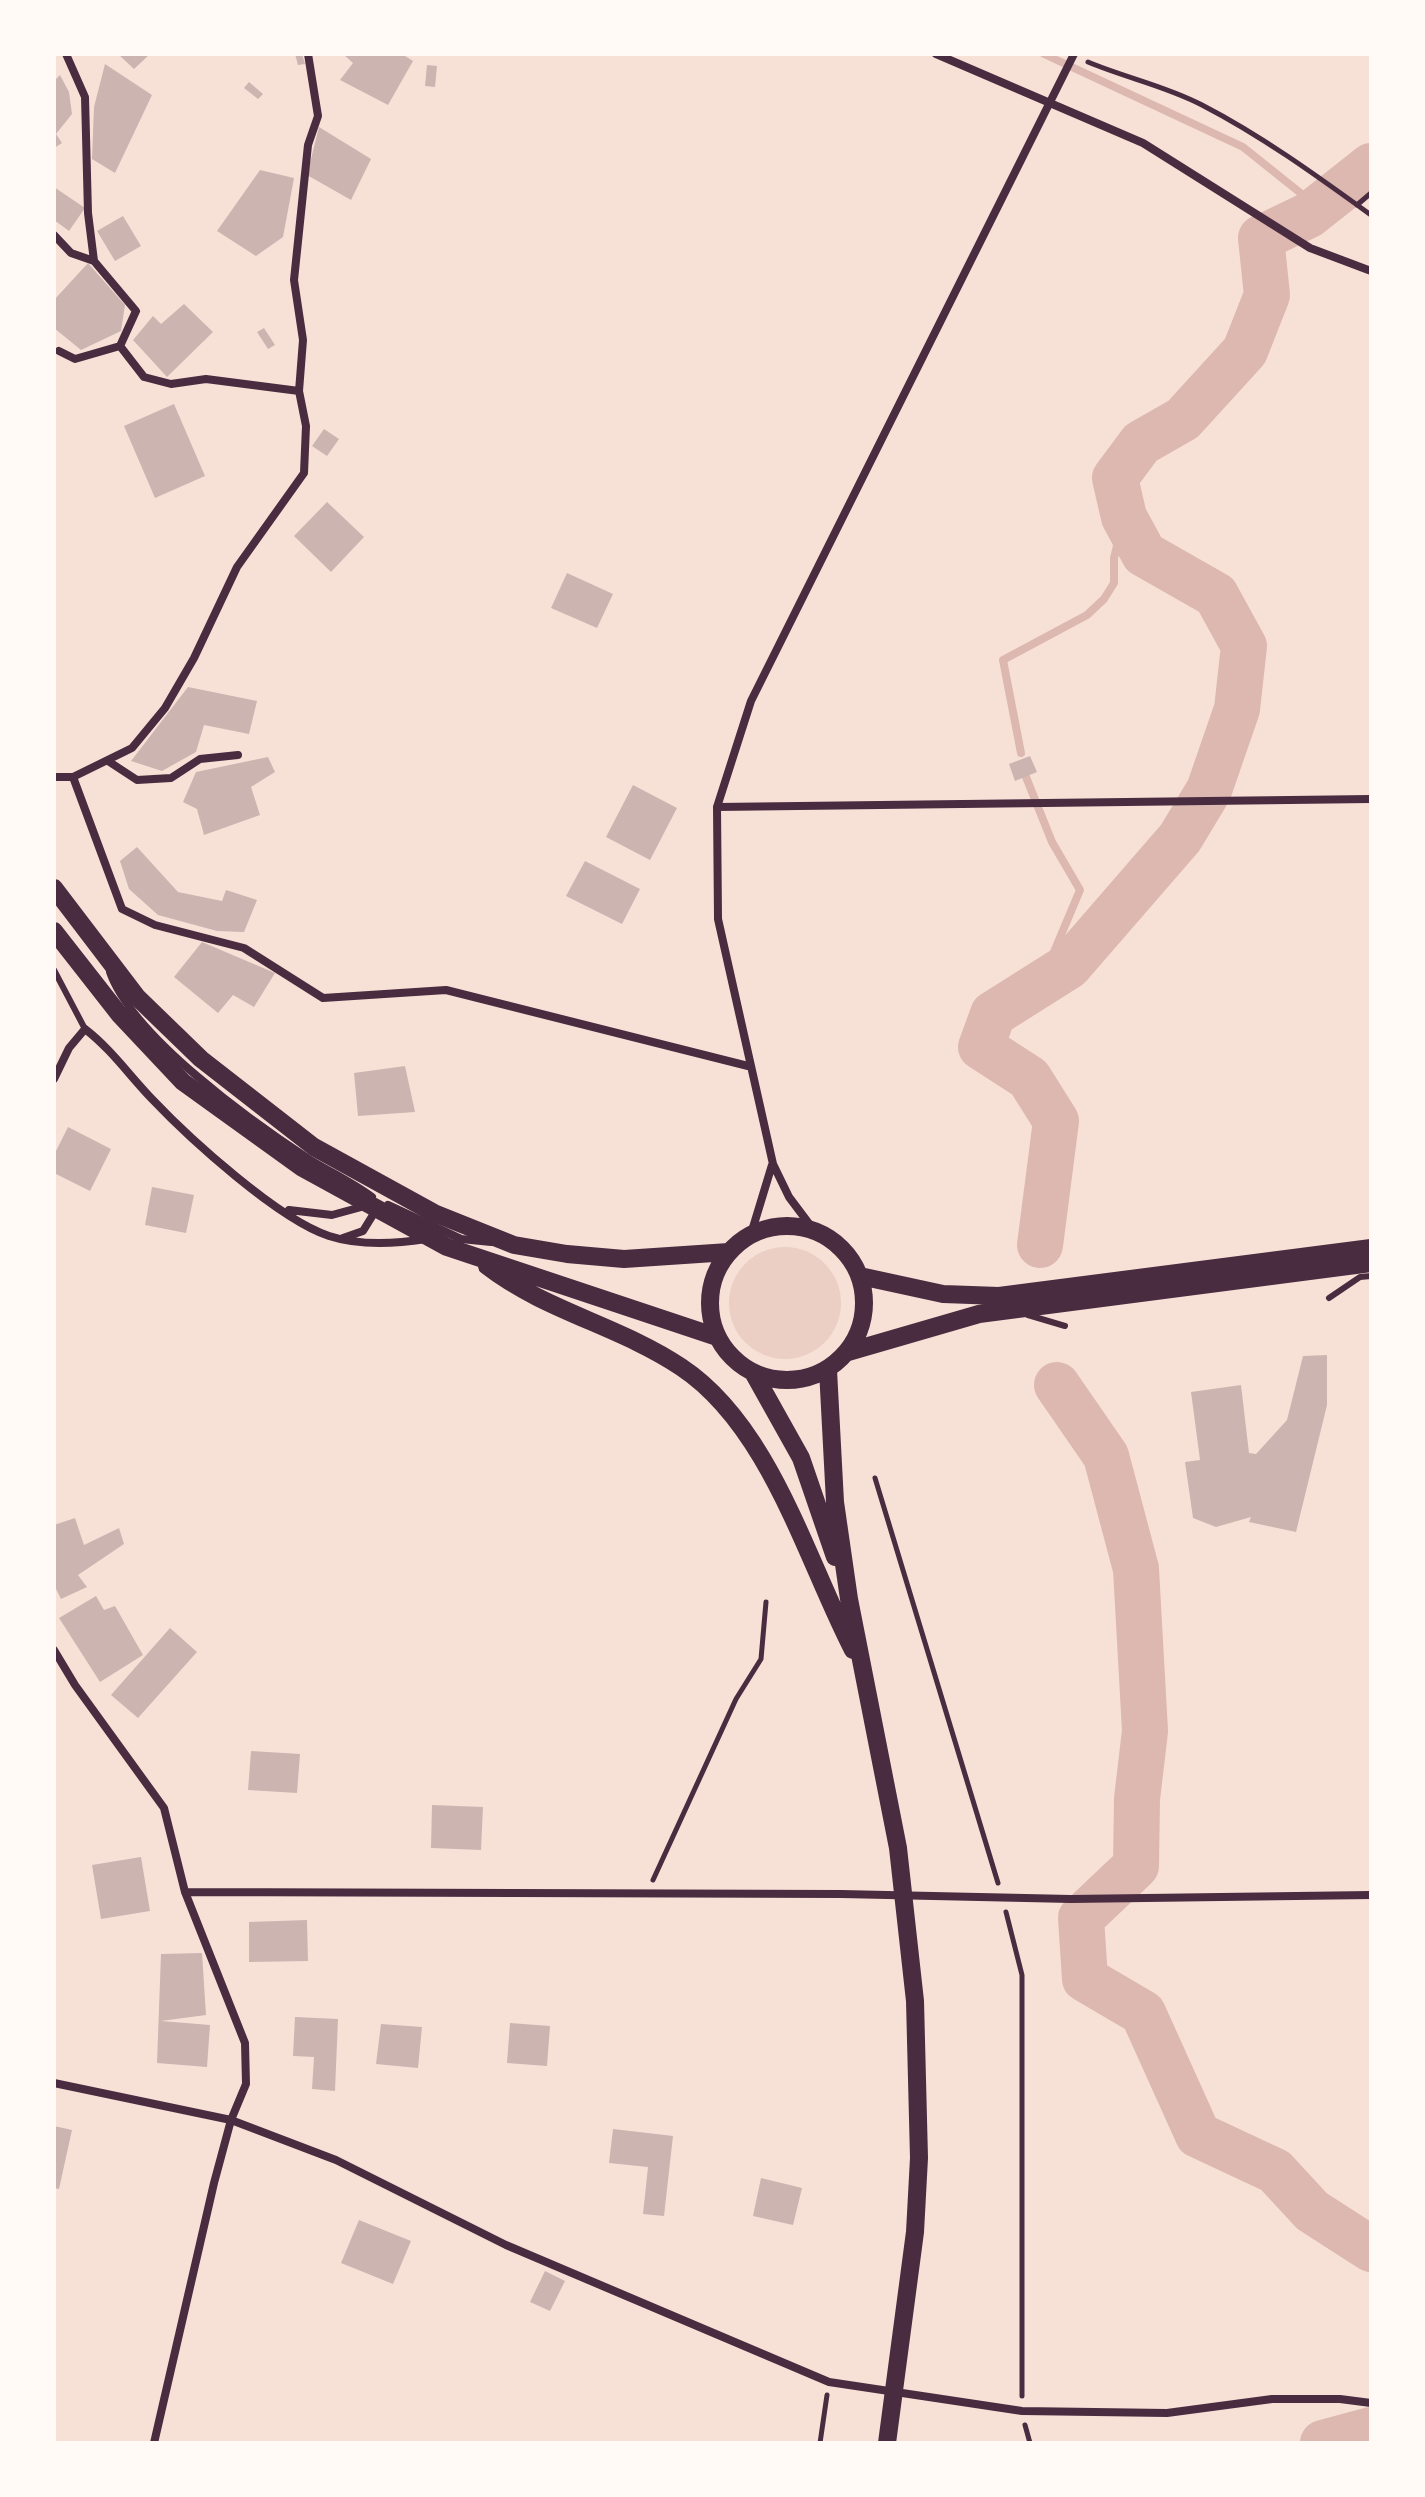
<!DOCTYPE html>
<style>
body{margin:0}
#map{position:relative;width:1425px;height:2497px;overflow:hidden;background:#f7e1d7;font-family:Spectral,serif}
canvas{display:block}
.frame{position:absolute;inset:0;border:56px solid #fffaf5;pointer-events:none}
</style>
<div id="map">
<canvas width="1425" height="2497"></canvas>
<div class="frame"></div>
</div>
<script>
const g = document.querySelector('canvas').getContext('2d');
g.lineJoin = 'round';
function fill(path, color) {
  g.fillStyle = color;
  g.fill(path, 'evenodd');
}
function trace(path, color, width, dash) {
  g.strokeStyle = color;
  g.lineWidth = width;
  g.lineCap = dash ? 'butt' : 'round';
  g.setLineDash(dash || []);
  g.stroke(path);
}
fill(new Path2D(`
 M729 1303a56 56 0 1 1 112 0a56 56 0 1 1-112 0Z`), '#ebcfc5');
trace(new Path2D(`
 M 1044,54 L 1243,147 L 1318,207
 M 1021,753 L 1003,660 L 1087,615 L 1104,599 L 1114,583 L 1114,558 L 1124,517
 M 1026,777 L 1052,842 L 1080,890 L 1040,985`), '#dcb8b0', 8);
trace(new Path2D(`
 M 1040,1245 L 1056,1121 L 1029,1078 L 981,1047 L 993,1014 L 1069,966 L 1180,838 L 1209,790 L 1237,709 L 1244,646 L 1216,595 L 1144,554 L 1124,517 L 1115,478 L 1141,443 L 1183,419 L 1245,351 L 1267,295 L 1261,238 L 1309,215 L 1371,166
 M 1057,1385 L 1106,1456 L 1136,1569 L 1145,1731 L 1137,1799 L 1136,1866 L 1081,1918 L 1085,1979 L 1143,2013 L 1198,2135 L 1275,2171 L 1312,2211 L 1371,2249
 M 1323,2443 L 1371,2430`), '#dcb8b0', 46);
fill(new Path2D(`
 M 118,54 L 150,54 L 134,69 Z
 M 295,54 L 302,54 L 305,64 L 298,65 Z
 M 343,54 L 402,54 L 413,61 L 388,105 L 340,80 L 353,63 Z
 M 105,64 L 152,95 L 115,173 L 92,159 L 94,107 Z
 M 427,65 L 437,66 L 435,87 L 425,86 Z
 M 60,75 L 69,92 L 72,114 L 56,134 L 62,143 L 54,148 L 54,81 Z
 M 249,82 L 263,94 L 258,99 L 244,88 Z
 M 319,127 L 371,159 L 351,200 L 307,175 Z
 M 260,170 L 294,178 L 283,237 L 256,256 L 217,231 Z
 M 54,187 L 85,208 L 69,231 L 54,220 Z
 M 123,216 L 141,246 L 115,261 L 97,231 Z
 M 88,263 L 125,305 L 121,331 L 81,350 L 54,328 L 54,300 Z
 M 184,304 L 213,332 L 167,377 L 133,340 L 153,316 L 161,324 Z
 M 264,328 L 275,345 L 268,349 L 257,332 Z
 M 174,404 L 205,476 L 155,498 L 124,426 Z
 M 324,429 L 339,439 L 327,456 L 312,446 Z
 M 327,502 L 364,537 L 331,572 L 294,536 Z
 M 567,573 L 613,594 L 597,628 L 551,608 Z
 M 188,687 L 257,701 L 249,734 L 204,725 L 196,752 L 162,771 L 131,761 Z
 M 1030,756 L 1037,772 L 1015,781 L 1009,764 Z
 M 268,757 L 275,772 L 251,787 L 260,815 L 204,835 L 197,809 L 183,802 L 196,772 Z
 M 633,785 L 677,808 L 650,860 L 606,837 Z
 M 137,847 L 178,892 L 222,901 L 226,890 L 257,900 L 244,932 L 217,931 L 158,915 L 129,889 L 120,861 Z
 M 585,861 L 640,889 L 622,924 L 566,896 Z
 M 202,942 L 275,973 L 254,1007 L 233,995 L 218,1013 L 174,977 Z
 M 405,1066 L 415,1112 L 358,1116 L 354,1073 Z
 M 68,1127 L 111,1149 L 90,1191 L 54,1173 L 54,1155 Z
 M 152,1187 L 194,1195 L 186,1233 L 145,1225 Z
 M 1327,1355 L 1327,1405 L 1296,1532 L 1249,1522 L 1251,1517 L 1216,1527 L 1193,1518 L 1185,1462 L 1200,1460 L 1191,1392 L 1241,1385 L 1249,1453 L 1256,1454 L 1287,1420 L 1303,1356 Z
 M 75,1518 L 84,1545 L 119,1528 L 124,1544 L 78,1575 L 87,1587 L 61,1599 L 54,1585 L 54,1525 Z
 M 96,1596 L 104,1610 L 115,1606 L 143,1655 L 100,1682 L 59,1618 Z
 M 170,1628 L 197,1652 L 138,1718 L 111,1695 Z
 M 251,1751 L 300,1754 L 297,1793 L 248,1790 Z
 M 432,1805 L 483,1807 L 481,1850 L 431,1848 Z
 M 141,1857 L 150,1911 L 101,1919 L 92,1865 Z
 M 307,1920 L 308,1961 L 249,1962 L 249,1922 Z
 M 202,1953 L 206,2015 L 161,2021 L 210,2025 L 207,2067 L 157,2063 L 161,1954 Z
 M 295,2017 L 338,2019 L 335,2091 L 312,2089 L 314,2057 L 293,2056 Z
 M 510,2023 L 550,2026 L 547,2066 L 507,2063 Z
 M 381,2024 L 422,2027 L 418,2068 L 376,2064 Z
 M 54,2126 L 72,2130 L 59,2189 L 54,2188 Z
 M 613,2129 L 673,2136 L 664,2216 L 643,2214 L 648,2167 L 609,2163 Z
 M 761,2178 L 802,2188 L 793,2225 L 753,2216 Z
 M 359,2220 L 411,2241 L 393,2284 L 341,2263 Z
 M 545,2271 L 565,2281 L 550,2311 L 530,2302 Z`), '#ccb4b1');
trace(new Path2D(`
 M 1088,62 C 1126,78 1166,86 1202,105 C 1262,136 1317,176 1371,215
 M 1357,205 L 1371,193
 M 875,1478 L 998,1883
 M 653,1880 L 736,1699 L 761,1659 L 766,1602
 M 1006,1912 L 1022,1975 L 1022,2396
 M 1025,2425 L 1030,2443
 M 820,2443 L 827,2395`), '#4a2c40', 5);
trace(new Path2D(`
 M 54,970 L 85,1029
 M 1329,1298 L 1360,1277 L 1371,1276
 M 1028,1315 L 1065,1326`), '#4a2c40', 6);
trace(new Path2D(`
 M 936,54 L 1143,143 L 1310,248 L 1371,271
 M 54,235 L 71,253 L 94,261
 M 120,346 L 144,377 L 171,384 L 206,379 L 299,391
 M 59,351 L 75,359 L 120,346 L 136,311 L 94,261 L 88,213 L 85,97 L 66,54
 M 108,761 L 137,780 L 171,778 L 200,759 L 238,755
 M 54,777 L 73,777 L 132,748 L 165,708 L 194,658 L 237,567 L 304,473 L 306,426 L 299,391 L 303,340 L 294,280 L 308,145 L 318,116 L 308,54
 M 73,777 L 122,909 L 155,925 L 244,948 L 323,998 L 446,990 L 748,1066
 M 717,807 L 1371,799
 M 110,972 C 132,1036 252,1122 309,1159 C 330,1172 352,1182 372,1197
 M 54,1079 L 69,1048 L 85,1029 C 111,1049 129,1075 152,1099 C 190,1139 278,1219 329,1236 C 360,1246 395,1244 426,1239
 M 388,1205 L 461,1239 L 491,1242
 M 289,1210 L 332,1215 L 365,1206
 M 813,1229 L 789,1197 L 773,1164 L 718,919 L 717,807 L 751,701 L 1074,54
 M 751,1234 L 772,1165
 M 343,1238 L 363,1231 L 376,1210
 M 54,1650 L 75,1685 L 164,1808 L 185,1892 L 245,2043 L 246,2084 L 231,2120 L 214,2183 L 154,2443
 M 185,1892 L 841,1894 L 1071,1899 L 1371,1895
 M 54,2083 L 231,2120 L 336,2160 L 506,2245 L 829,2382 L 1022,2411 L 1167,2413 L 1272,2399 L 1340,2399 L 1371,2403`), '#4a2c40', 8);
trace(new Path2D(`
 M 54,888 L 137,997 L 201,1059 L 314,1147 L 434,1213 L 514,1245 L 567,1254 L 624,1259 L 729,1252
 M 54,931 L 119,1014 L 183,1082 L 301,1167 L 447,1247 L 717,1337
 M710 1303a77 77 0 1 1 154 0a77 77 0 1 1-154 0Z
 M 487,1266 C 545,1311 620,1326 681,1367 C 770,1426 806,1559 853,1650
 M 860,1276 L 943,1294 L 999,1296 L 1371,1248
 M 848,1352 L 979,1314 L 1371,1263
 M 828,1370 L 835,1502 L 849,1599 L 898,1848 L 915,2001 L 919,2158 L 915,2232 L 887,2443
 M 754,1374 L 801,1458 L 835,1557`), '#4a2c40', 18);
</script>
